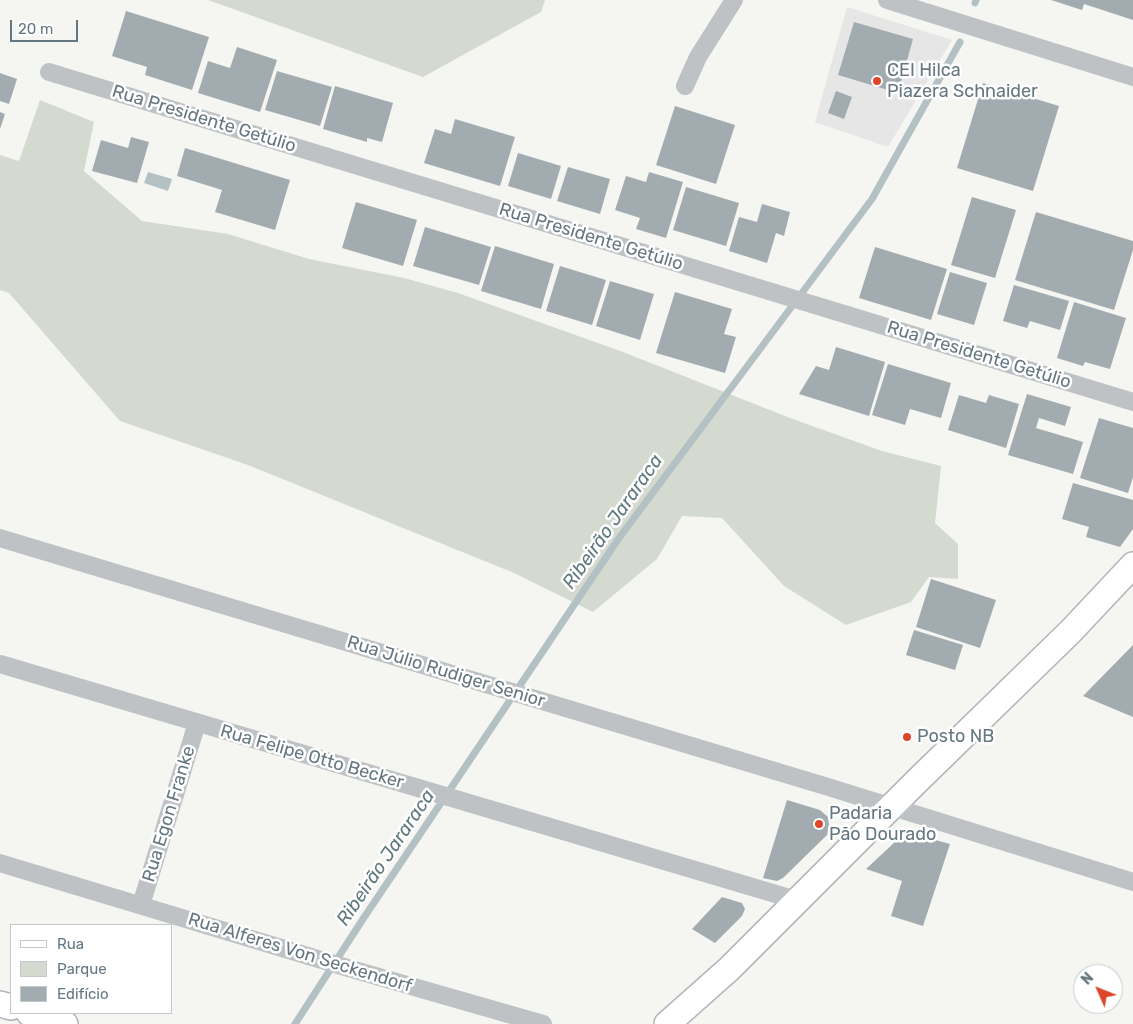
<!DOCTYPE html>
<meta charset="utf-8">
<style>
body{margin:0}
#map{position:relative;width:1133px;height:1024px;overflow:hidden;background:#f5f5f1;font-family:Rubik,sans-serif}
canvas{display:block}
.legend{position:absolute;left:10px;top:924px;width:162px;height:90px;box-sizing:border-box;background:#fff;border:1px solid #c1c9cd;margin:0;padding:6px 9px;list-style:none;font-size:15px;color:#657781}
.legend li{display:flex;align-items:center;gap:10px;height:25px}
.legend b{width:25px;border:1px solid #c1c9cd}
.north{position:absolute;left:1073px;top:964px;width:50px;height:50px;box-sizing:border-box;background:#fff;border:1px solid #c1c9cd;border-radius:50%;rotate:314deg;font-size:14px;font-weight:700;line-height:20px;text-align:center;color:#657781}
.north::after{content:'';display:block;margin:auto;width:18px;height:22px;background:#dc462a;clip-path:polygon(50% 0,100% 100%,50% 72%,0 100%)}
.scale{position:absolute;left:10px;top:20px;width:68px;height:22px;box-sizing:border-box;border:2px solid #657781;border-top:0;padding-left:6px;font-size:15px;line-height:18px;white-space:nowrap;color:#657781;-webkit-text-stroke:4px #fff;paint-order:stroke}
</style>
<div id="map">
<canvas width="1133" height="1024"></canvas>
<ul class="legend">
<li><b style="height:6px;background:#fff"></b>Rua</li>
<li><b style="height:14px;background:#d5dad1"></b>Parque</li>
<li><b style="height:14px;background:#a2acb0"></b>Edifício</li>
</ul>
<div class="north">N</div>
<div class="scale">20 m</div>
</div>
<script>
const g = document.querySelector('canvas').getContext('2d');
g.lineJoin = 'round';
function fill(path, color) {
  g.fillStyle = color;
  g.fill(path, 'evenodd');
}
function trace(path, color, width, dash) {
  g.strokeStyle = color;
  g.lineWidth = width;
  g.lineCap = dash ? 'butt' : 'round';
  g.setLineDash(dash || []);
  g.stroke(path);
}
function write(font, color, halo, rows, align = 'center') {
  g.font = font + ' Rubik,sans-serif';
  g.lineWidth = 5;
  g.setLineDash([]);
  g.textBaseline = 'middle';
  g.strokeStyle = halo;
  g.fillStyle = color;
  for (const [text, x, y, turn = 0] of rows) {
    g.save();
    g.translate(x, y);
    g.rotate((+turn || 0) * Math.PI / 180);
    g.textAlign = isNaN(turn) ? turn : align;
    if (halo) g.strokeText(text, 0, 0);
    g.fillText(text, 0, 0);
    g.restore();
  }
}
fill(new Path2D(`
 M 847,7 L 952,40 L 888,147 L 815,122 Z`), '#e5e6e5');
fill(new Path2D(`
 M 208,0 L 545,0 L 541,12 L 423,77 Z
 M 40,100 L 94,122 L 84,171 L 142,221 L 228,234 L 309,259 L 404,278 L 458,293 L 623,352 L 790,418 L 882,451 L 941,466 L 935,523 L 958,544 L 958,579 L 929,577 L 911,602 L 846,625 L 784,586 L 722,518 L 682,516 L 657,559 L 593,612 L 514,573 L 248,465 L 120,421 L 9,293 L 0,290 L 0,155 L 19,161 Z`), '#d5dad1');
fill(new Path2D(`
 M 148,172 L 172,179 L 168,191 L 144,183 Z`), '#b3c1c4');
trace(new Path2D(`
 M 975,3 L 976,0
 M 295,1024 L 363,919 L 619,538 L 872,199 L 960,42`), '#b3c1c4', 7);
fill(new Path2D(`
 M 1051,0 L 1133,0 L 1133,20 L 1084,4 L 1082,10 Z
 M 126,11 L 209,37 L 192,90 L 145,75 L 147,67 L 112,56 Z
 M 854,22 L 913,39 L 898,93 L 838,75 Z
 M 237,47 L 277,60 L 260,112 L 198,93 L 208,61 L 230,68 Z
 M 277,71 L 332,87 L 320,126 L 265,110 Z
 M 0,73 L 17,79 L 9,104 L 0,101 Z
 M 983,83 L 1059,106 L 1033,191 L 957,168 Z
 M 335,86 L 393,103 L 382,142 L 367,138 L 367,142 L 323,129 Z
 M 836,91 L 852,97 L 844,119 L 828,113 Z
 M 675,106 L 735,125 L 716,184 L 656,165 Z
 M 0,112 L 5,114 L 0,129 Z
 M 455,119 L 515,137 L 500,186 L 424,163 L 435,129 L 451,134 Z
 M 131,137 L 149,142 L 137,183 L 92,171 L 101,140 L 128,148 Z
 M 185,148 L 290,180 L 275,230 L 215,212 L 222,190 L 177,176 Z
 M 518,153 L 561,166 L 551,199 L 508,186 Z
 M 568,167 L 610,179 L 600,214 L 557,201 Z
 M 649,172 L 683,182 L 666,238 L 636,229 L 640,218 L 615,210 L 626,176 L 646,182 Z
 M 686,187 L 739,203 L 726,246 L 673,230 Z
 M 972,197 L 1016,210 L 995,278 L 951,265 Z
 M 356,202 L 417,220 L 403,266 L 342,248 Z
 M 762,204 L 790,212 L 784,236 L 776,233 L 767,263 L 729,251 L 739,217 L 757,222 Z
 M 1036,212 L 1133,241 L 1133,250 L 1114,310 L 1015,280 Z
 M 425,227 L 491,247 L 479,285 L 413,266 Z
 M 495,246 L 554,264 L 541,309 L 481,291 Z
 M 875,247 L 947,269 L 931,320 L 859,298 Z
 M 560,266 L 606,280 L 592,325 L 546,311 Z
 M 950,272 L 987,283 L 974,325 L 937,314 Z
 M 610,281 L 654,294 L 640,340 L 596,326 Z
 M 1014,285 L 1069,301 L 1060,330 L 1030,321 L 1027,328 L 1003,321 Z
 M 675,292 L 732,309 L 724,334 L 736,337 L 725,373 L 656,353 Z
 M 1074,302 L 1126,318 L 1110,369 L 1085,362 L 1083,366 L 1057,358 Z
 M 836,347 L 885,362 L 869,416 L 799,394 L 816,366 L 829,370 Z
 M 888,364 L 951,383 L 941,418 L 910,409 L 905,425 L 872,415 Z
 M 1027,394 L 1071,407 L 1065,426 L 1039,418 L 1036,428 L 1083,442 L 1073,474 L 1008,455 Z
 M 959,395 L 986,403 L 989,395 L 1019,404 L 1006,448 L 948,430 Z
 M 1099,418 L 1133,428 L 1133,477 L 1128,493 L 1080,478 Z
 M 1073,483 L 1133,500 L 1133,529 L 1120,547 L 1086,537 L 1089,527 L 1062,519 Z
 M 931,579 L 996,600 L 980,648 L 916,627 Z
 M 914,630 L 963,645 L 955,670 L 906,655 Z
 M 1133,645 L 1133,717 L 1083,696 Z
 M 787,800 L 820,810 L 828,817 L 829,825 L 827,835 L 783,878 L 777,881 L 763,878 Z
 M 914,834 L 950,844 L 923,926 L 891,916 L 902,881 L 866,869 L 896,841 L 906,835 Z
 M 722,897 L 742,903 L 745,909 L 742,916 L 715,943 L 692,929 Z`), '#a2acb0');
const secondary = new Path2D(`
 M 0,1004 L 11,1007
 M 29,1013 L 65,1024
 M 667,1024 L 729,969 L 915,783 L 1071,631 L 1133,565`);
trace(secondary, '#b0b6ba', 28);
trace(new Path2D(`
 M 887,0 L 1133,77
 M 49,72 L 1133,402
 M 685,86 L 698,57 L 734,0
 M 0,538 L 825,786 L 1133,882
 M 0,664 L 796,900
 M 0,863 L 348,968 L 543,1024
 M 141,905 L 197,723`), '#bec2c5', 18);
trace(secondary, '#fff', 25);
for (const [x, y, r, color] of [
 [877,81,5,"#dc462a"],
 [907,737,5,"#dc462a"],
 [819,824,5,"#dc462a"]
]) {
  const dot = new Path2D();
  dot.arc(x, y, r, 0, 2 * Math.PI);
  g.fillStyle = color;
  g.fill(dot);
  trace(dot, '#fff', 2);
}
write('18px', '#657781', '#fff', [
 ["CEI Hilca",887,71],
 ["Piazera Schnaider",887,92],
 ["Posto NB",917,737],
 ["Padaria",829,814],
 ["Pão Dourado",829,835]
], 'left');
write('18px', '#657781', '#fff', [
 ["Rua Presidente Getúlio",204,119,17],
 ["Rua Presidente Getúlio",591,237,17],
 ["Rua Presidente Getúlio",979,355,17],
 ["Rua Júlio Rudiger Senior",446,672,17],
 ["Rua Felipe Otto Becker",312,757,16],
 ["Rua Egon Franke",169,814,-73],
 ["Rua Alferes Von Seckendorf",300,953,17]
]);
write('italic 19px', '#60797f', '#fff', [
 ["Ribeirão Jararaca",613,522,-55],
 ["Ribeirão Jararaca",386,858,-56]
]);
</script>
